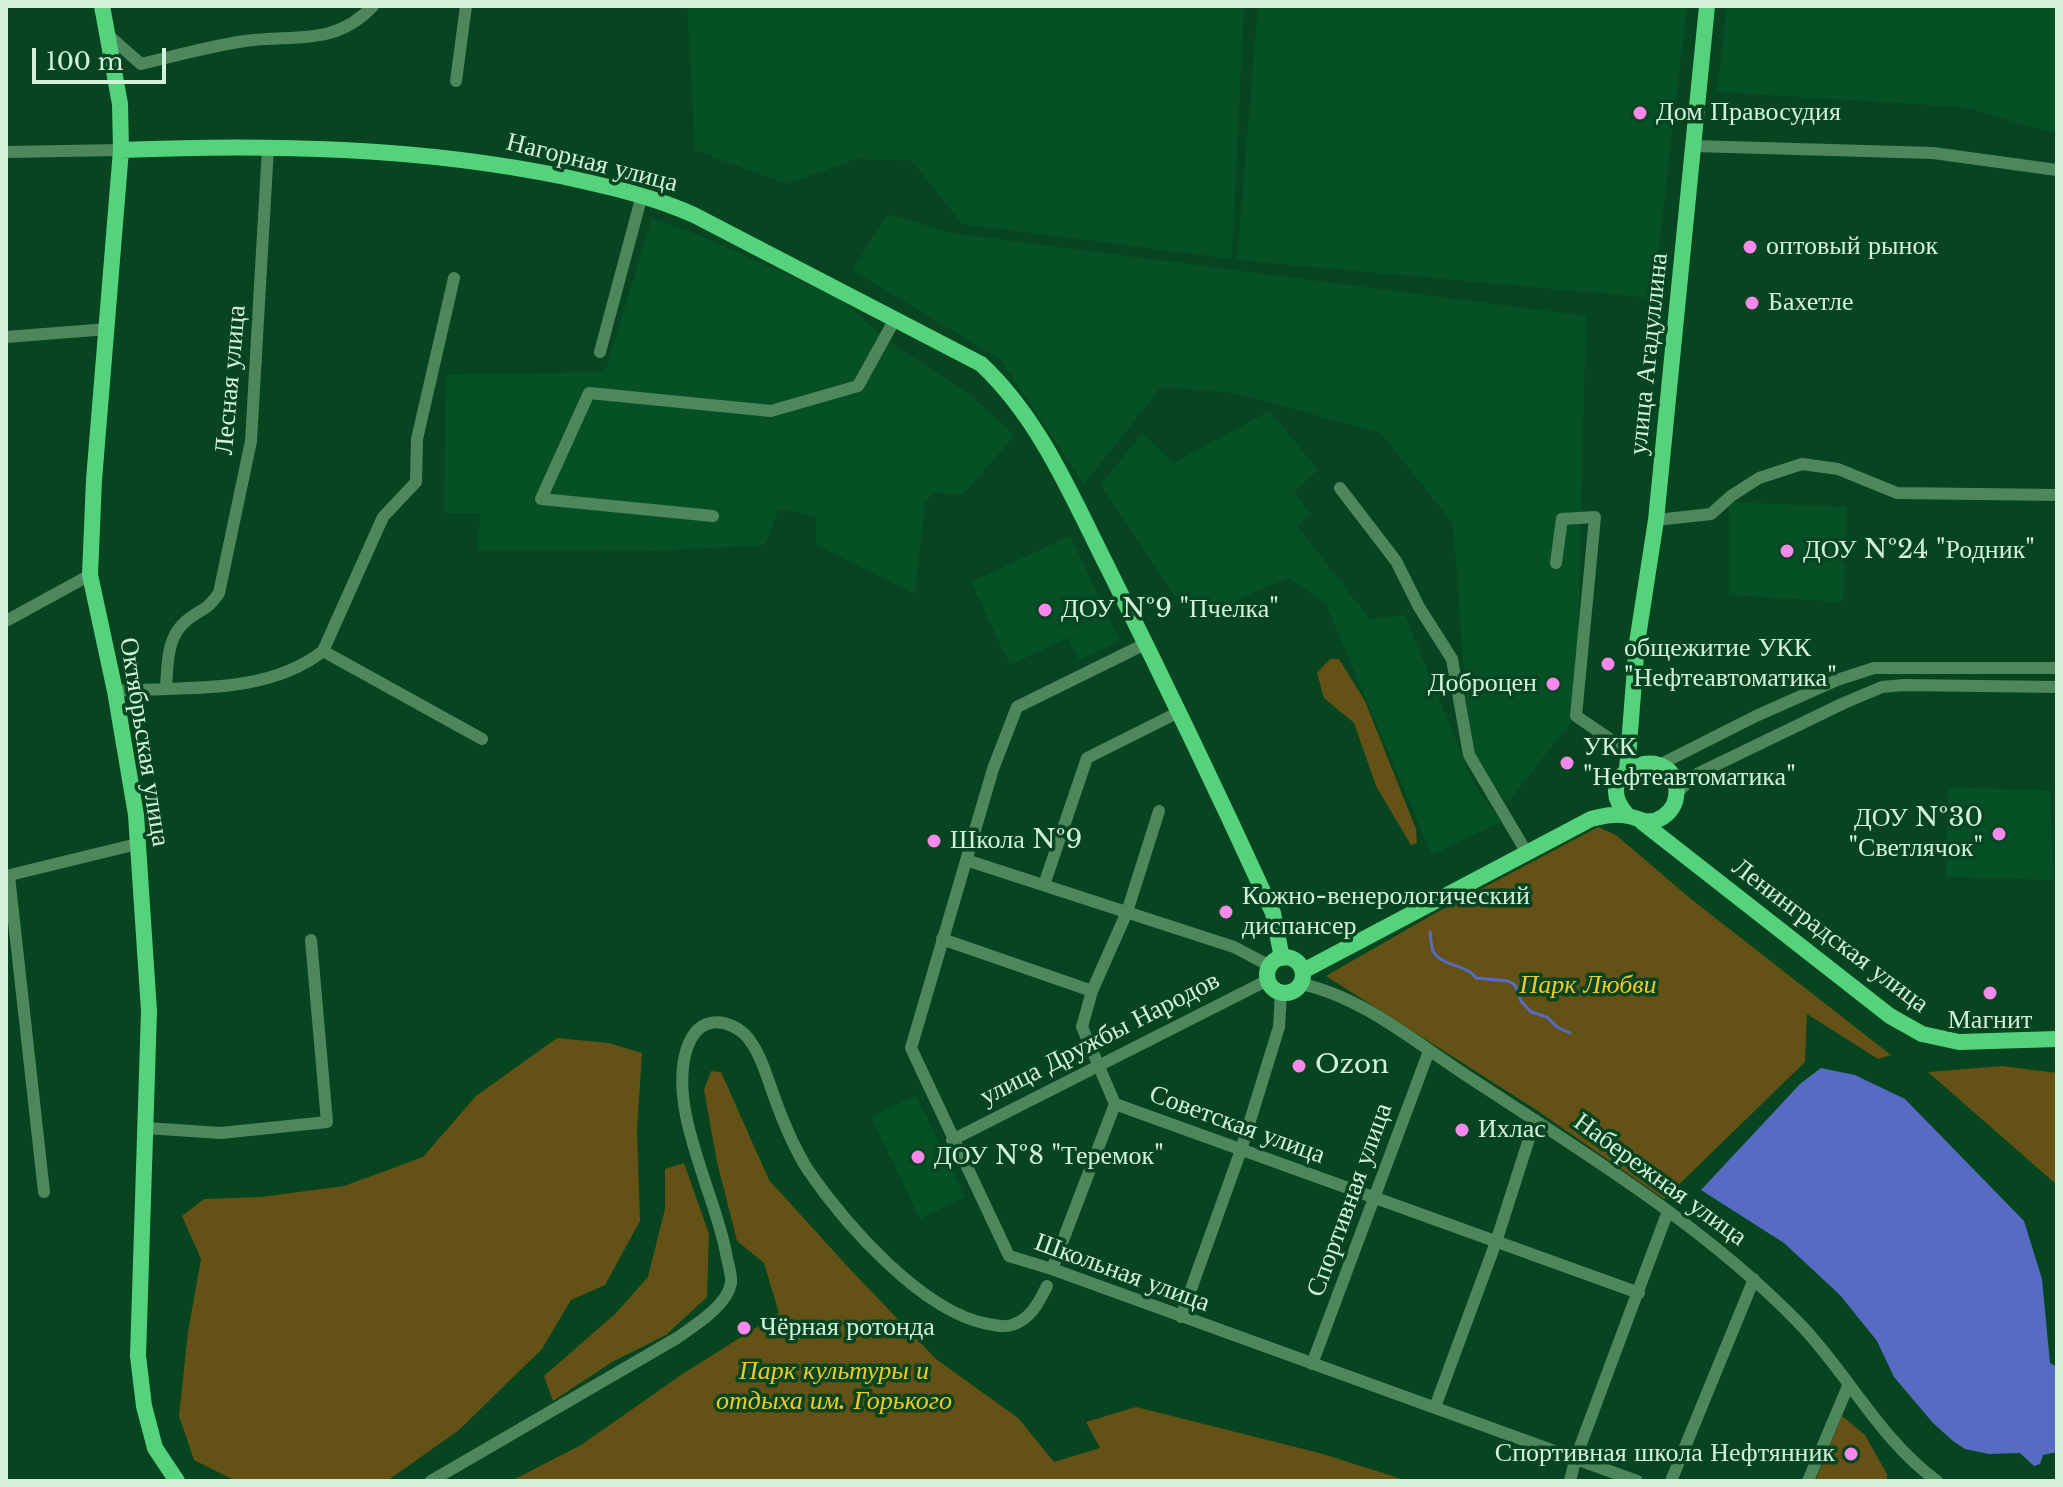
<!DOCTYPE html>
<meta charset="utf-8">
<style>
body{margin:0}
#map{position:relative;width:2063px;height:1487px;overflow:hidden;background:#06451f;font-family:"Libre Baskerville",serif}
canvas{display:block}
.frame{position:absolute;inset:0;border:8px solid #d3f1d9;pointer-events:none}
.scale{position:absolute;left:32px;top:48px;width:134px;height:36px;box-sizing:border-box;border:4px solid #d3f1d9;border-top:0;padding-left:10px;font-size:24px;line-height:28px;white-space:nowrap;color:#d3f1d9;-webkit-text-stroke:6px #06451f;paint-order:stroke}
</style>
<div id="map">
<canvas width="2063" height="1487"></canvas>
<div class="frame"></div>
<div class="scale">100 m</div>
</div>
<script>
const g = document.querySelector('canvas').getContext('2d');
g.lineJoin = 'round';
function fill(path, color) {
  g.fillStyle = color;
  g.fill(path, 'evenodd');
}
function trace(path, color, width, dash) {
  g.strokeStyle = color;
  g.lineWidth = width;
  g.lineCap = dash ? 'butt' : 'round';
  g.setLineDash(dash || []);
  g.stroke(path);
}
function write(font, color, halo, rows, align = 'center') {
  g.font = font + ' "Libre Baskerville",serif';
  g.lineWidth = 7;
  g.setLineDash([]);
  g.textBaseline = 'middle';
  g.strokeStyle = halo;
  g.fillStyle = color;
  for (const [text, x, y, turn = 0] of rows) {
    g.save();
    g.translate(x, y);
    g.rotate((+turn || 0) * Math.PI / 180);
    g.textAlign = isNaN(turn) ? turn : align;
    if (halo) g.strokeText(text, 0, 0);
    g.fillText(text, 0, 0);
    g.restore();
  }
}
fill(new Path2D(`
 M 687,6 L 1244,6 L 1232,259 L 962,224 L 912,161 L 857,159 L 786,184 L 695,150 Z
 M 1258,6 L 1687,6 L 1653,298 L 1237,260 Z
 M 1727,6 L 2057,6 L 2057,134 L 1964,107 L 1717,92 Z
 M 888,214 L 951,233 L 1586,316 L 1576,716 L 1507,803 L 1475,759 L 1466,698 L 1453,524 L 1381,433 L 1235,393 L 1161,387 L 1084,484 L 1001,360 L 852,270 Z
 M 652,218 L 706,238 L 840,299 L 891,343 L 970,395 L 1015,435 L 963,495 L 933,493 L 925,502 L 915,594 L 816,545 L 816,516 L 779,509 L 765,545 L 654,551 L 478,550 L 480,513 L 444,513 L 446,375 L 605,372 Z
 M 1270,411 L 1318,470 L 1294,492 L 1311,513 L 1297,526 L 1370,619 L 1405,615 L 1473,782 L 1501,822 L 1432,855 L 1326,604 L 1288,578 L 1227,604 L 1183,609 L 1101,485 L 1142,433 L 1173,463 Z
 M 1729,502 L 1847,507 L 1843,602 L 1729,595 Z
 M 1070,536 L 1120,641 L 1079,660 L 1068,638 L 1010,665 L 971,582 Z
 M 1948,787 L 2050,791 L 2054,880 L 1946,877 Z
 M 916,1095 L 965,1197 L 920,1219 L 871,1117 Z`), '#065026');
fill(new Path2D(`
 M 1330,659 L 1339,659 L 1365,701 L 1416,829 L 1417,843 L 1411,845 L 1376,786 L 1354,723 L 1324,698 L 1317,673 Z
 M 1598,827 L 1616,835 L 1691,899 L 1891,1055 L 1878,1059 L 1807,1014 L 1805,1062 L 1664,1199 L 1535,1109 L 1326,976 L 1432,915 Z
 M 557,1038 L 609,1043 L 642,1053 L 637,1129 L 640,1221 L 605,1285 L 571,1300 L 542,1349 L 459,1430 L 387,1481 L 232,1481 L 232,1479 L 194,1460 L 179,1416 L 188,1332 L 201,1259 L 182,1216 L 204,1199 L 261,1197 L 344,1186 L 423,1157 L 476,1096 Z
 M 2002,1066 L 2057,1073 L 2057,1185 L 1928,1072 Z
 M 711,1071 L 721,1072 L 769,1180 L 849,1268 L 936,1359 L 1018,1418 L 1054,1462 L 1100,1448 L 1086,1422 L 1136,1407 L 1323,1454 L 1408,1481 L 511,1481 L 581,1445 L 681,1375 L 779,1313 L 764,1263 L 737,1241 L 717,1162 L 704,1090 Z
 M 684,1163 L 709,1234 L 707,1297 L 666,1335 L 612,1362 L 553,1401 L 544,1376 L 615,1314 L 648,1277 L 665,1209 L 665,1169 Z
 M 1842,1416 L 1865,1435 L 1887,1474 L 1887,1481 L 1815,1481 Z`), '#635116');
fill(new Path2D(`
 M 1821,1068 L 1855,1075 L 1905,1099 L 2024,1221 L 2042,1279 L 2050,1363 L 2057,1367 L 2057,1452 L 2043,1455 L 2040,1464 L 2034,1466 L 2020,1453 L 1989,1454 L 1965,1449 L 1953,1441 L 1933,1423 L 1894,1377 L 1877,1341 L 1840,1295 L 1784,1243 L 1701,1190 L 1800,1084 Z`), '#566cc2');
trace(new Path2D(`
 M 1430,932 C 1431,937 1431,947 1433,951 C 1442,967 1467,964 1476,978 L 1508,981 L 1515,985 L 1521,1001 L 1531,1012 L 1547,1017 L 1557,1027 L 1570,1033`), '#566cc2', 3);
trace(new Path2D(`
 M 108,35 L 141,64 C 175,56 210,46 245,41 C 295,34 334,47 373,6
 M 456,81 L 466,6
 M 1694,146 L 1933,153 L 2057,170
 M 6,152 L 121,150
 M 6,337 L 108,329
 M 600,352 L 642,195
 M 1340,488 L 1396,561 L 1419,607 L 1452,659 L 1469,755 L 1527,853
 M 713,516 L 541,499 L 589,393 L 771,411 L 858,386 L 895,319
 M 1656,520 L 1711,514 L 1731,496 L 1759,478 L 1802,464 L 1838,469 L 1897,493 L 2057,495
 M 1556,563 L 1562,519 L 1595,517 L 1576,716 L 1629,752
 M 6,621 L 90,575
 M 1145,644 L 1017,707 L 993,769 L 911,1048 L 1009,1256 L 1052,1269 L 1637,1481
 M 323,651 L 482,739
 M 166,687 C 168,664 166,638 186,621 C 201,608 205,613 219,593 L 251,441 L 268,148
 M 115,691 C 183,686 266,696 323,651 L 383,517 L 416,482 L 417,439 L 454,278
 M 1659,765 L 1756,716 L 1837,680 L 1874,668 L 2057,668
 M 1677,793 L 1695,775 L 1844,703 L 1882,687 L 1904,685 L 2057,687
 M 1159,811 L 1127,912 L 1092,991 L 1082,1027 L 1115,1104 L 1639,1293
 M 966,860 L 1234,947 L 1270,966
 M 6,876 L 137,844
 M 9,876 L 44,1192
 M 1044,885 L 1087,758 L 1179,712
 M 942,939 L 1092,991
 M 1301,984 C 1360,996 1414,1041 1464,1074 C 1580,1150 1701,1223 1798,1322 C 1847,1372 1879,1439 1937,1481
 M 146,1128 L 221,1133 L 327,1122 L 311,940
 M 952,1140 L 1268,980
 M 1052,1269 L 1115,1104
 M 1181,1317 L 1241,1150 L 1279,1027 L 1281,993
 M 1312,1364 L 1429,1051
 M 1435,1407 L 1496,1242 L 1535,1120
 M 431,1481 L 677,1338 C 695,1325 727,1306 731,1283 C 732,1274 727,1261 726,1253 C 715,1193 667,1108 687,1048 C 691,1037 698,1025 711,1023 C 724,1020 740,1028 748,1038 C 762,1056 767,1078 775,1099 C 784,1124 794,1148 808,1170 C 845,1224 922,1312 988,1324 C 996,1325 1004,1328 1012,1325 C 1031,1319 1039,1302 1047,1286
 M 1570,1481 L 1575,1460 L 1668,1211
 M 1671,1481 L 1754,1279
 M 1808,1481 L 1848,1386`), '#4f875d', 12);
trace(new Path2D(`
 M 102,6 L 120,104 L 121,150 L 94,480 L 90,575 L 115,691 L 136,815 L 149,1011 L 138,1356 L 144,1406 L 155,1448 L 177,1481
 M 121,150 C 268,144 420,147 565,177 C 610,187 652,196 694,215 L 981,364 C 1040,419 1072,497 1108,568 C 1165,682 1220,797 1273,913 L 1282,958
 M 1627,770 L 1637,643 L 1656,520 L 1707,6
 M 1642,822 L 1890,1016 L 1922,1034 L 1959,1042 L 2057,1039
 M1267 975a18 18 0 1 1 36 0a18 18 0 1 1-36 0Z
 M 1303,971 L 1591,819 C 1603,816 1615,813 1628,816 C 1639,818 1645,824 1657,820 C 1667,816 1675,807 1676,797 C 1684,738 1582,766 1628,816`), '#55d37c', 16);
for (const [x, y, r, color] of [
 [1640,113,8,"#f788ec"],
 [1750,247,8,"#f788ec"],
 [1752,303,8,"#f788ec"],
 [1787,551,8,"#f788ec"],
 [1045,610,8,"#f788ec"],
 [1608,664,8,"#f788ec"],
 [1553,684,8,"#f788ec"],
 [1567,763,8,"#f788ec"],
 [1999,834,8,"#f788ec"],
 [934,841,8,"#f788ec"],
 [1226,912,8,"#f788ec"],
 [1990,993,8,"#f788ec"],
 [1299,1066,8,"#f788ec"],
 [1462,1130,8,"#f788ec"],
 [918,1157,8,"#f788ec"],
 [744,1328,8,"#f788ec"],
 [1851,1454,8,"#f788ec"]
]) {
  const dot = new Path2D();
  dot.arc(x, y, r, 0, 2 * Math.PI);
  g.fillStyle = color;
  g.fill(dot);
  trace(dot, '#06451f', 3);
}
write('26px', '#d3f1d9', '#06451f', [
 ["Дом Правосудия",1656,113],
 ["оптовый рынок",1766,247],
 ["Бахетле",1768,303],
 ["ДОУ №24 \"Родник\"",1803,551],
 ["ДОУ №9 \"Пчелка\"",1061,610],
 ["общежитие УКК",1624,649],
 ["\"Нефтеавтоматика\"",1624,679],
 ["Доброцен",1537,684,"right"],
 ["УКК",1583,748],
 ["\"Нефтеавтоматика\"",1583,778],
 ["ДОУ №30",1983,819,"right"],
 ["\"Светлячок\"",1983,849,"right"],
 ["Школа №9",950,841],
 ["Кожно-венерологический",1242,897],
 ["диспансер",1242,927],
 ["Магнит",1990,1021,"center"],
 ["Ozon",1315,1066],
 ["Ихлас",1478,1130],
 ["ДОУ №8 \"Теремок\"",934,1157],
 ["Чёрная ротонда",760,1328],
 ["Спортивная школа Нефтянник",1835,1454,"right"]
], 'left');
write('26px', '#d3f1d9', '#06451f', [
 ["Нагорная улица",592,163,14],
 ["улица Агадуллина",1649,354,-84],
 ["Лесная улица",231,380,-85],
 ["Октябрьская улица",144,742,81],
 ["Ленинградская улица",1830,936,37],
 ["улица Дружбы Народов",1100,1039,-27],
 ["Советская улица",1237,1125,20],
 ["Набережная улица",1660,1180,36],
 ["Спортивная улица",1350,1200,-70],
 ["Школьная улица",1122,1273,20]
]);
write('italic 26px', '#f6c827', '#06451f', [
 ["Парк Любви",1588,986],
 ["Парк культуры и",834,1372],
 ["отдыха им. Горького",834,1402]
]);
</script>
